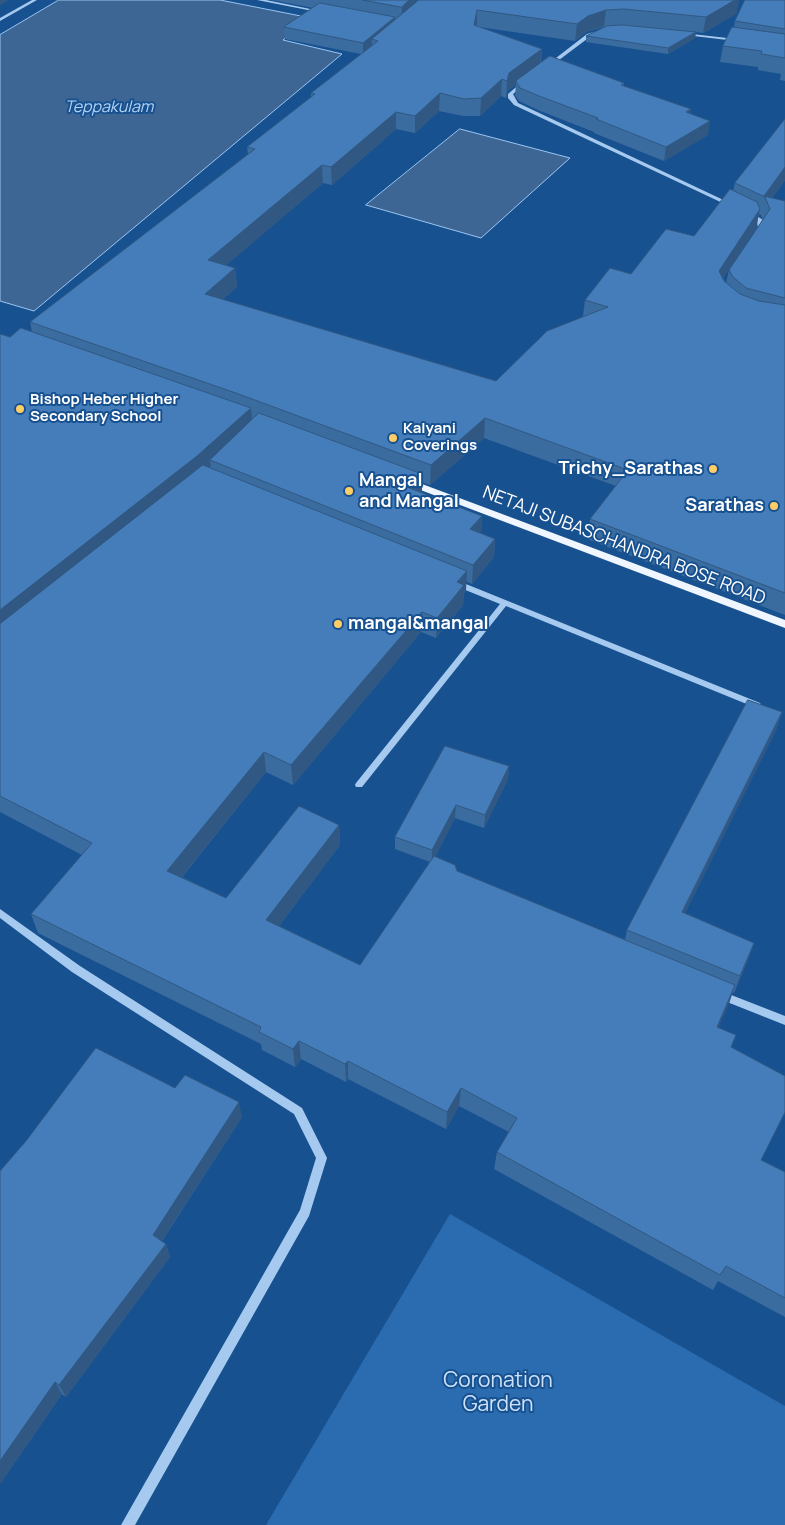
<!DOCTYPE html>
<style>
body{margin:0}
canvas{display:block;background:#185190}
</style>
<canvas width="785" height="1525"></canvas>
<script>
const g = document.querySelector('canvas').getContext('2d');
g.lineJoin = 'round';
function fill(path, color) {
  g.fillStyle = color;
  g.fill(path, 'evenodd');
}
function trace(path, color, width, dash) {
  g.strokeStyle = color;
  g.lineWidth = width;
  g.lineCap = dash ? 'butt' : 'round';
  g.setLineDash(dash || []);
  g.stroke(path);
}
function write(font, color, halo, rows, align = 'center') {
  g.font = font + ' Manrope,sans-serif';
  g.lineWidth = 4;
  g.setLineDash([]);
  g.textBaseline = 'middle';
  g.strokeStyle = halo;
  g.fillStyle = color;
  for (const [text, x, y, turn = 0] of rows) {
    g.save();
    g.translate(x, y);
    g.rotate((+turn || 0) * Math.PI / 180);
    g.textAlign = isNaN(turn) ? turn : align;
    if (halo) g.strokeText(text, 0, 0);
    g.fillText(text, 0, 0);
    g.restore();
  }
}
fill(new Path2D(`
 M 450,1214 L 785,1406 L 785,1525 L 266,1525 Z`), '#2b6baf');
const water = new Path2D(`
 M 59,0 L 220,0 L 311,18 L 283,40 L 342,54 L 34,311 L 0,301 L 0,35 Z
 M 460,129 L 570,158 L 481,238 L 366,205 Z`);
fill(water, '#3e6694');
trace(water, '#99c5f2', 1);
fill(new Path2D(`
 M 32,0 L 37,0 L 0,21 L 0,18 Z
 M 257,0 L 266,0 L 325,12 L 323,13 Z
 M 607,28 L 609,29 L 609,30 L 591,36 L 551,66 L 547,65 L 587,34 Z
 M 683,33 L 736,39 L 738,40 L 736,41 L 685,35 L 683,35 Z
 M 522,82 L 526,83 L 513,94 L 518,103 L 734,205 L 729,206 L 514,105 L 508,98 L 508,94 Z
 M 745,211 L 749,211 L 763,220 L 764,228 L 759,234 L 754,233 L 758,228 L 757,221 L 745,213 Z
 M 456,580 L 760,703 L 761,705 L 757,708 L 754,707 L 506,606 L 362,787 L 356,787 L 355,785 L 356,783 L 500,604 L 453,585 L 452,583 Z
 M 0,909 L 80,966 L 302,1108 L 327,1158 L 309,1216 L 135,1525 L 121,1525 L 300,1210 L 316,1158 L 294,1114 L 72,972 L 0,918 Z
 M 721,991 L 785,1016 L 785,1025 L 717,998 L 716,995 L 717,992 Z`), '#a6caef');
fill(new Path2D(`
 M 406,478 L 785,620 L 785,628 L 402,483 L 402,479 Z`), '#eff6ff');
fill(new Path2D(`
 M 271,0 L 739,0 L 736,14 L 703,33 L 696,32 L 695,38 L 668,54 L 586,42 L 586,36 L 607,26 L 586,32 L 575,41 L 479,27 L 542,49 L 541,63 L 624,83 L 624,86 L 690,114 L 708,135 L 664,161 L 594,133 L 594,132 L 538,110 L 519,101 L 515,95 L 516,85 L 508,90 L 506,98 L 501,96 L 480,116 L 463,116 L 439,111 L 415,133 L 396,129 L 332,185 L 323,183 L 226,265 L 235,268 L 237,287 L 222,300 L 496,381 L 583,316 L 585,300 L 631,274 L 694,236 L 733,191 L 735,183 L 785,119 L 785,180 L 772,198 L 785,201 L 785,615 L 587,539 L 590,519 L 616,486 L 484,438 L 430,485 L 422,482 L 422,493 L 482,516 L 481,533 L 495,539 L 494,557 L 472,584 L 466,581 L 466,591 L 464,593 L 463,605 L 436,638 L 421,632 L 293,785 L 266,772 L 182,877 L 226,898 L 339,825 L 340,845 L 279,926 L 360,965 L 430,862 L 395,849 L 395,837 L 509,766 L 508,779 L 484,828 L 455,818 L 435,857 L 457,871 L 625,940 L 627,930 L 782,712 L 776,730 L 685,913 L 754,943 L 748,960 L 734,993 L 733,992 L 718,1028 L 731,1048 L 785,1076 L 785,1113 L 761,1160 L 785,1172 L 785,1317 L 718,1281 L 713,1290 L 494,1169 L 497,1152 L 509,1132 L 459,1106 L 446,1129 L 348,1079 L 346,1082 L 301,1059 L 295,1067 L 262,1050 L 261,1044 L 38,933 L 31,914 L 82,855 L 0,812 L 0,334 L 10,337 L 32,332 L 30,322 L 248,154 L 247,147 L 311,97 L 311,93 L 361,54 L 285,39 L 284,27 L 314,8 ZM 759,214 L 761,215 L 763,220 L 729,270 L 726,283 L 723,278 L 756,228 Z
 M 785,0 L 785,81 L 780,80 L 781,74 L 758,70 L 758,67 L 720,62 L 723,46 L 734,27 L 735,21 Z
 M 175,1088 L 242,1117 L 162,1241 L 166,1244 L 170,1257 L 66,1397 L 62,1394 L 0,1484 Z`), '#3b6ca0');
fill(new Path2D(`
 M 0,0 L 9,0 L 0,5 Z
 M 409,0 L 428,0 L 401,23 L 402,7 Z
 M 735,0 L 739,0 L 736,14 L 703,33 L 706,17 Z
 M 477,10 L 477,26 L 474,25 Z
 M 606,10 L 604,26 L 586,32 L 575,41 L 577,24 L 588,16 Z
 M 395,17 L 395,28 L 372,39 L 372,47 L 363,54 L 363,43 Z
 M 696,32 L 695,38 L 668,54 L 668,48 Z
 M 542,49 L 540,66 L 516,81 L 516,85 L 508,90 L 506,98 L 507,81 L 509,73 Z
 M 502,79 L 501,96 L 480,116 L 481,98 Z
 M 440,93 L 439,111 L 415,133 L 415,116 Z
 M 691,109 L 689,123 L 686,112 Z
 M 396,112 L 396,129 L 332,185 L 331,167 Z
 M 710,121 L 708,135 L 664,161 L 666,147 Z
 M 322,165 L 323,183 L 210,279 L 208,260 Z
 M 785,167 L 785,180 L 768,204 L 764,197 Z
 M 760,209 L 756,228 L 715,290 L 719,271 Z
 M 235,268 L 237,287 L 207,313 L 205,294 Z
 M 251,408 L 253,428 L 210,460 L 211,466 L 200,477 L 0,636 L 0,610 Z
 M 485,418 L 484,438 L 430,485 L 431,465 Z
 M 422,474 L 422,492 L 407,506 L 407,487 Z
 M 482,516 L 481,534 L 470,529 Z
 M 495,539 L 494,557 L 472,584 L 473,565 Z
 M 467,571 L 466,591 L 464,593 L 463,605 L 436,638 L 437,618 L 457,582 Z
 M 422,612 L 421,632 L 293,785 L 291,765 Z
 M 782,712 L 776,730 L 677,929 L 682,912 Z
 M 264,752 L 266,772 L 171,890 L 167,871 Z
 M 509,766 L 508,779 L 484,828 L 485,815 Z
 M 456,805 L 455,818 L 432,863 L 432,850 Z
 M 339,825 L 340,845 L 269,939 L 266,920 Z
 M 754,943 L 748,960 L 734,993 L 740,976 Z
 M 735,985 L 729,1004 L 710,1045 L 717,1027 Z
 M 299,1041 L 301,1059 L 295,1067 L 293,1049 Z
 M 348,1061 L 348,1079 L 346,1082 L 345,1064 Z
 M 461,1088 L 459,1106 L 446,1129 L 447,1112 Z
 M 239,1102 L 242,1117 L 157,1248 L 153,1235 Z
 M 166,1244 L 170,1257 L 66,1397 L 59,1385 Z
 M 55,1382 L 62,1394 L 0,1484 L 0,1461 Z`), '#305882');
const building = new Path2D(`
 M 363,0 L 409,0 L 402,7 Z
 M 419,0 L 735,0 L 706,17 L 624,9 L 606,10 L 588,16 L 577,24 L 477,10 L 474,25 L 542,49 L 509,73 L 507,81 L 502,79 L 481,98 L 464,99 L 440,93 L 415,116 L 396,112 L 331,167 L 322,165 L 208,260 L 235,268 L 205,294 L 496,381 L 547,331 L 608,307 L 585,300 L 610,268 L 631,274 L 666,229 L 694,236 L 730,189 L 757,202 L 760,209 L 719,271 L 724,281 L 740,294 L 759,301 L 785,305 L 785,593 L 590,519 L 628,470 L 485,418 L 431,465 L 233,392 L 30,322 L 255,149 L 247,147 L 315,94 L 311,93 L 378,41 L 372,39 Z
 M 745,0 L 785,0 L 785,29 L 735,21 Z
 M 320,3 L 395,17 L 363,43 L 284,27 Z
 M 623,25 L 696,32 L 668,48 L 586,36 L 607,26 Z
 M 732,27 L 785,34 L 785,58 L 761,54 L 762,51 L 723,46 Z
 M 550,56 L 624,83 L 621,85 L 691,109 L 686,112 L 710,121 L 666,147 L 596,119 L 598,118 L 539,96 L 520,88 L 516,81 Z
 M 785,119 L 785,167 L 764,196 L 785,201 L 785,298 L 746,288 L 733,277 L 729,270 L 770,209 L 765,197 L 735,183 Z
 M 21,328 L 251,408 L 197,456 L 0,610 L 0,334 L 10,337 Z
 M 259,413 L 422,474 L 407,487 L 482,516 L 470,529 L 495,539 L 473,565 L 210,460 Z
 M 203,465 L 467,571 L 457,582 L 464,585 L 437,618 L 422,612 L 291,765 L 264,752 L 167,871 L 226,898 L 299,806 L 339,825 L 266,920 L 360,965 L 434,856 L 455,865 L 457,871 L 735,985 L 717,1027 L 736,1035 L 731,1047 L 785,1076 L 785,1112 L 761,1160 L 785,1172 L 785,1298 L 726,1266 L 720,1275 L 497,1152 L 517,1118 L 461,1088 L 447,1112 L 348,1061 L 345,1064 L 299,1041 L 293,1049 L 259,1032 L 261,1027 L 31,914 L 92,843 L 0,796 L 0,624 Z
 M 748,700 L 782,712 L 682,912 L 754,943 L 740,976 L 627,930 Z
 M 445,746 L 509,766 L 485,815 L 456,805 L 432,850 L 395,837 Z
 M 96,1048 L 175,1088 L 185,1075 L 239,1102 L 153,1235 L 166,1244 L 59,1385 L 55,1382 L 0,1461 L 0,1171 L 26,1141 Z`);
fill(building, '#457dba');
trace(building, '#305882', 1);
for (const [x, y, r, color] of [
 [20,409,5,"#ffcd65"],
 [393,438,5,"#ffcd65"],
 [713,469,5,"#ffcd65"],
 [349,491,5,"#ffcd65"],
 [774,506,5,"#ffcd65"],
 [338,624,5,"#ffcd65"]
]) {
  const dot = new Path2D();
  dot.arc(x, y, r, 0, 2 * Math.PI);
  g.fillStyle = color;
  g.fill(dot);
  trace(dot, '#185190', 2);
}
write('bold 15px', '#fff', '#185190', [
 ["Bishop Heber Higher",30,400],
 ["Secondary School",30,417],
 ["Kalyani",403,429],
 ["Coverings",403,446]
], 'left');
write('italic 16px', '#b3d4f6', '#185190', [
 ["Teppakulam",109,108]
]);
write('bold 18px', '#fff', '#185190', [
 ["Trichy_Sarathas",703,469],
 ["Mangal",359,481,"left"],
 ["and Mangal",359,502,"left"],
 ["Sarathas",764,506],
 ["mangal&mangal",348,624,"left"]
], 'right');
write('18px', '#fff', '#185190', [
 ["NETAJI SUBASCHANDRA BOSE ROAD",624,546,21]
]);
write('21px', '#cde3fb', '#185190', [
 ["Coronation",498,1381],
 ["Garden",498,1405]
]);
</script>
